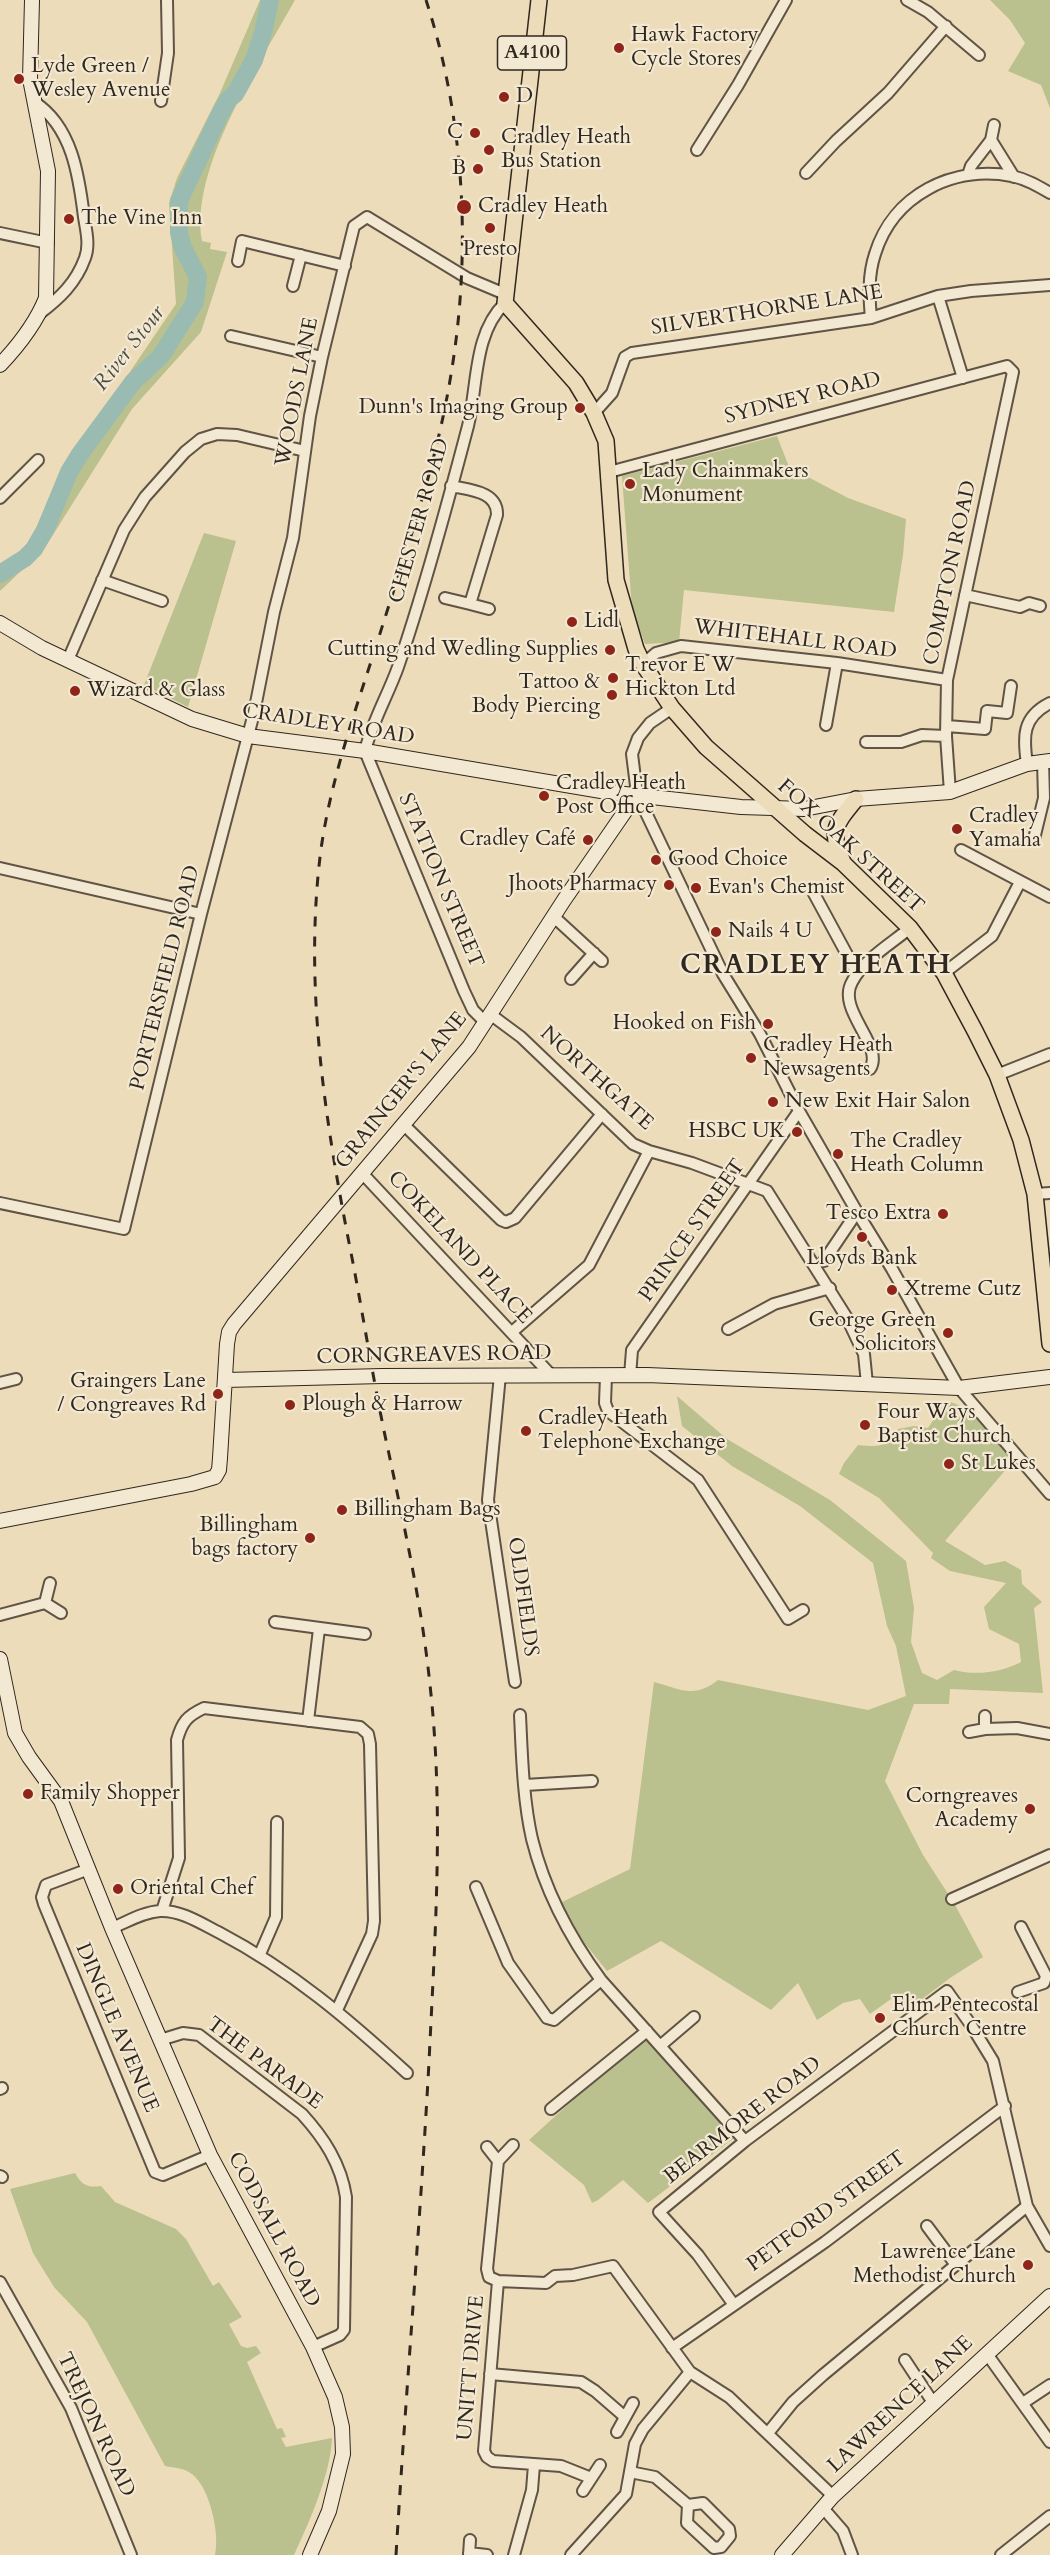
<!DOCTYPE html>
<meta charset="utf-8">
<style>
body{margin:0}
canvas{display:block;background:#eddcb9}
</style>
<canvas width="1050" height="2555"></canvas>
<script>
const g = document.querySelector('canvas').getContext('2d');
g.lineJoin = 'round';
function fill(path, color) {
  g.fillStyle = color;
  g.fill(path, 'evenodd');
}
function trace(path, color, width, dash) {
  g.strokeStyle = color;
  g.lineWidth = width;
  g.lineCap = dash ? 'butt' : 'round';
  g.setLineDash(dash || []);
  g.stroke(path);
}
function write(font, color, halo, rows, align = 'center') {
  g.font = font + ' Cardo,serif';
  g.lineWidth = 4.5;
  g.setLineDash([]);
  g.textBaseline = 'middle';
  g.strokeStyle = halo;
  g.fillStyle = color;
  for (const [text, x, y, turn = 0] of rows) {
    g.save();
    g.translate(x, y);
    g.rotate((+turn || 0) * Math.PI / 180);
    g.textAlign = isNaN(turn) ? turn : align;
    if (halo) g.strokeText(text, 0, 0);
    g.fillText(text, 0, 0);
    g.restore();
  }
}
fill(new Path2D(`
 M 260,0 L 295,0 C 260,63 189,169 202,241 L 211,243 L 210,249 L 227,252 L 201,332 L 132,409 L 44,549 L 0,591 L 0,566 L 32,543 L 57,484 L 76,451 L 176,304 L 169,203 L 177,178 L 220,93 Z
 M 990,0 L 1050,0 L 1050,108 L 1041,85 L 1008,71 L 1025,43 L 1010,20 Z
 M 777,436 L 789,467 L 848,498 L 906,519 L 903,555 L 894,612 L 684,590 L 679,642 L 645,644 L 632,609 L 622,476 Z
 M 204,533 L 236,541 L 188,707 L 144,685 Z
 M 677,1396 L 727,1439 L 830,1500 L 906,1561 L 914,1608 L 911,1642 L 922,1673 L 937,1680 L 954,1670 C 977,1676 1002,1672 1021,1662 L 1019,1644 L 989,1629 L 984,1607 L 1006,1583 L 950,1571 L 931,1558 L 933,1553 L 879,1498 L 839,1474 L 844,1463 L 858,1445 C 880,1447 885,1448 898,1429 L 914,1426 L 928,1428 L 946,1401 C 977,1408 994,1437 1014,1460 L 945,1541 L 985,1565 L 1005,1561 L 1021,1570 L 1022,1584 L 1042,1602 L 1034,1608 L 1043,1693 L 950,1689 L 949,1704 L 914,1704 L 885,1781 L 923,1855 L 954,1903 L 983,1957 L 950,1978 L 909,2009 L 898,1994 L 870,2014 L 860,1999 L 843,2003 L 817,2020 L 798,1983 L 771,2010 L 661,1941 L 607,1971 L 583,1941 L 560,1903 L 630,1869 L 654,1682 C 680,1689 694,1699 718,1680 L 868,1710 L 906,1696 L 896,1646 L 887,1626 L 873,1563 L 800,1506 L 732,1466 L 682,1426 Z
 M 645,2039 L 734,2138 L 648,2203 L 623,2180 L 598,2200 L 592,2203 L 584,2185 L 529,2140 L 639,2040 Z
 M 75,2173 C 82,2185 87,2188 101,2186 L 115,2202 L 176,2229 L 186,2239 L 213,2286 L 219,2282 L 242,2317 L 229,2324 L 241,2346 L 247,2348 L 256,2346 L 261,2353 L 247,2362 L 277,2429 L 282,2428 L 286,2437 L 281,2438 L 286,2447 L 332,2438 C 331,2473 309,2523 294,2555 L 215,2555 C 220,2534 210,2488 192,2474 C 184,2468 175,2468 165,2466 L 87,2322 L 54,2287 L 33,2253 L 10,2189 Z`), '#bac08e');
trace(new Path2D(`
 M 0,574 L 25,558 L 34,549 L 45,530 L 69,472 L 80,454 L 133,382 L 161,356 L 195,302 L 198,277 L 183,248 L 179,233 L 179,201 L 221,112 L 229,99 L 235,94 L 254,60 L 263,33 L 270,0`), '#99bbb1', 18);
const street = new Path2D(`
 M 907,0 L 928,12 L 979,55
 M 161,101 L 168,53 L 167,0
 M 34,102 C 72,126 79,176 84,217 C 86,230 90,245 85,258 C 76,283 60,298 39,314
 M 994,125 L 991,140 L 1014,177
 M 697,150 L 738,85 L 786,0
 M 806,173 L 836,141 L 888,93 L 946,26
 M 968,175 L 971,166 L 991,140
 M 0,233 L 48,243
 M 238,261 L 242,241 L 345,266
 M 293,286 L 301,255
 M 938,296 L 963,378
 M 871,318 C 869,297 868,275 875,254 C 893,195 953,165 1012,176 C 1026,179 1038,186 1050,193
 M 231,336 L 322,357
 M 594,413 L 612,393 L 625,357 L 632,353 L 871,318 L 938,296 L 971,291 L 1050,285
 M 609,472 L 1007,366 L 1013,372 L 947,680 L 946,736 L 950,792
 M 0,498 L 38,460
 M 102,580 L 162,601
 M 965,595 L 1020,607 L 1029,603 L 1040,606
 M 445,598 L 470,604 L 497,515 C 498,491 469,490 451,486
 M 470,604 L 489,609
 M 68,660 L 124,530 L 145,497 L 185,452 L 201,439 L 217,434 L 237,435 L 305,451
 M 643,664 L 656,653 L 681,646 L 837,663 L 947,680
 M 672,708 L 650,723 L 638,738 L 632,754 L 637,794 L 723,974 L 760,1034 L 799,1111 L 857,1212 L 892,1269 L 959,1388 L 1050,1494
 M 826,725 L 837,663
 M 947,726 L 985,729 L 987,711 L 1007,713 L 1011,686
 M 866,742 L 901,742 L 922,735 L 946,736
 M 1027,764 C 1023,737 1022,717 1050,703
 M 1034,839 L 1044,798 L 1043,761
 M 961,850 L 1050,897
 M 0,868 L 201,914
 M 812,890 L 857,973
 M 553,916 L 602,961
 M 944,973 L 992,936 L 1020,882
 M 571,979 L 594,953
 M 490,1014 L 521,1037 L 633,1144 L 649,1151 L 692,1163 L 767,1191 L 847,1318 L 864,1354 L 867,1384
 M 485,1022 L 473,1010 L 464,991 L 365,751 C 372,722 388,695 398,667 C 425,588 447,506 468,426 C 478,385 473,334 505,303
 M 870,1069 C 885,1046 836,1010 852,982 C 863,960 892,943 910,928
 M 997,1075 L 1050,1054
 M 403,1124 L 501,1220 L 506,1222 L 515,1218 L 602,1114
 M 362,1173 L 551,1375
 M 1035,1194 L 1050,1193
 M 0,1203 L 124,1229 L 201,914 L 254,713 L 274,612 L 293,538 L 310,416 L 322,357 L 354,226 L 367,217 L 467,278 L 505,294
 M 824,1261 L 857,1212
 M 728,1329 L 774,1304 L 830,1288
 M 512,1332 L 589,1265 L 649,1151
 M 500,1375 L 488,1500 L 515,1682
 M 606,1376 L 605,1403 L 608,1411 L 698,1480 L 788,1619 L 803,1610
 M 630,1376 L 632,1350 L 799,1111
 M 0,1383 L 16,1379
 M 50,1583 L 45,1603 L 61,1613
 M 0,1615 L 45,1603
 M 275,1622 L 365,1634
 M 520,1715 C 522,1756 523,1799 532,1839 C 545,1891 570,1938 601,1980 L 745,2141
 M 308,1721 L 319,1629
 M 985,1729 L 1017,1728 L 1050,1734
 M 969,1732 L 985,1729 L 985,1716
 M 525,1785 L 592,1781
 M 89,1869 L 46,1885 L 42,1897 L 44,1904 L 155,2172 L 163,2175 L 210,2155
 M 476,1887 L 508,1963 L 547,2018 L 554,2020 L 601,1980
 M 952,1899 L 1050,1855
 M 162,1911 L 179,1858 L 177,1740 C 182,1722 187,1716 204,1708 L 360,1727 L 368,1734 L 370,1744 L 374,1921 L 372,1934 L 337,2010
 M 112,1928 C 127,1922 143,1912 160,1911 C 181,1910 202,1924 220,1933 C 292,1971 348,2019 407,2073
 M 260,1954 L 276,1917 L 277,1822
 M 1018,1992 L 1044,1983 L 1046,1976 L 1021,1927
 M 160,2040 L 183,2033 L 199,2035 L 302,2114 C 324,2138 341,2164 346,2197 L 344,2330 L 340,2335 L 313,2347
 M 660,2046 L 694,2017
 M 0,2089 L 2,2088
 M 551,2109 L 647,2031
 M 487,2147 L 498,2161 L 513,2145
 M 498,2161 L 487,2269 L 489,2277 L 498,2281 L 546,2283 L 555,2276 L 573,2275 L 613,2266 L 690,2372 L 729,2397 L 833,2496
 M 0,2176 L 2,2177
 M 927,2226 L 956,2265
 M 498,2281 L 484,2451 L 487,2457 L 493,2461 L 561,2466 L 591,2478
 M 0,2282 L 71,2408 L 131,2555
 M 734,2305 L 698,2255 L 659,2212 L 745,2141 L 947,1991 L 971,2025 L 993,2061 L 1027,2206 L 1050,2246
 M 672,2348 L 825,2242 L 1005,2106
 M 987,2354 L 1050,2442
 M 905,2360 L 934,2404
 M 490,2374 L 581,2382 L 595,2391 L 625,2417
 M 1023,2403 L 1050,2385
 M 617,2432 L 633,2403
 M 768,2433 L 793,2402 L 823,2375 L 1027,2206
 M 630,2472 L 655,2477 L 688,2505 L 703,2503 L 729,2529 L 730,2536 L 721,2547 L 714,2548 L 687,2523 L 688,2505
 M 583,2491 L 600,2465
 M 823,2508 L 843,2531 L 852,2555
 M 469,2553 L 487,2555
 M 469,2555 L 470,2540
 M 514,2555 L 532,2490 L 534,2465
 M 571,2555 L 626,2494 L 635,2444 L 643,2429 L 690,2372
 M 1001,2555 L 1050,2516`);
const secondary = new Path2D(`
 M 0,365 C 19,345 36,323 46,298 L 48,171 L 30,79 L 32,0
 M 0,623 L 42,648 L 192,719 L 248,736 L 365,751 L 607,792 L 741,807 L 804,809 L 856,799 L 950,792 L 1027,764 L 1050,761
 M 226,1380 L 382,1376 L 647,1375 L 959,1388 L 1050,1377
 M 0,1521 L 191,1484 L 215,1477 L 219,1470 L 220,1458 L 227,1344 L 229,1332 L 234,1324 L 469,1047 L 564,900 L 637,794
 M 0,1659 L 15,1733 L 29,1757 L 61,1801 L 112,1928 L 210,2155 L 313,2347 L 335,2397 L 342,2427 L 343,2454 L 329,2511 L 310,2555
 M 782,2555 L 833,2496 L 1050,2296`);
const primary = new Path2D(`
 M 539,0 L 505,303 L 576,383 L 594,413 L 606,441 L 616,580 L 636,649 L 643,664 L 672,708 L 706,747 L 805,834 L 843,863 L 910,928 L 944,973 L 975,1031 L 997,1075 L 1021,1140 L 1035,1194 L 1050,1344
 M 843,862 C 829,830 835,825 856,799`);
trace(street, '#5f5445', 14);
trace(secondary, '#30271e', 16);
trace(primary, '#30271e', 18);
trace(street, '#f3e8d2', 10);
trace(secondary, '#f3e8d2', 14);
trace(primary, '#eddcb9', 15);
trace(new Path2D(`
 M 396,2555 C 406,2390 420,2226 429,2062 C 435,1936 444,1810 430,1685 C 422,1607 405,1530 389,1454 C 375,1391 365,1326 353,1263 C 326,1127 303,988 321,849 C 332,772 360,698 383,624 C 408,545 435,467 449,386 C 472,259 466,123 426,0`), '#30271e', 3, [10, 10]);
for (const [x, y, r, color] of [
 [619,48,6,"#8f2418"],
 [19,79,6,"#8f2418"],
 [504,97,6,"#8f2418"],
 [475,133,6,"#8f2418"],
 [489,150,6,"#8f2418"],
 [478,169,6,"#8f2418"],
 [464,207,8,"#8f2418"],
 [69,219,6,"#8f2418"],
 [490,228,6,"#8f2418"],
 [580,408,6,"#8f2418"],
 [630,484,6,"#8f2418"],
 [572,622,6,"#8f2418"],
 [610,650,6,"#8f2418"],
 [613,678,6,"#8f2418"],
 [75,691,6,"#8f2418"],
 [612,695,6,"#8f2418"],
 [544,796,6,"#8f2418"],
 [957,829,6,"#8f2418"],
 [588,840,6,"#8f2418"],
 [656,860,6,"#8f2418"],
 [669,885,6,"#8f2418"],
 [696,888,6,"#8f2418"],
 [716,932,6,"#8f2418"],
 [768,1024,6,"#8f2418"],
 [751,1058,6,"#8f2418"],
 [773,1102,6,"#8f2418"],
 [797,1132,6,"#8f2418"],
 [838,1154,6,"#8f2418"],
 [943,1214,6,"#8f2418"],
 [862,1237,6,"#8f2418"],
 [892,1290,6,"#8f2418"],
 [948,1333,6,"#8f2418"],
 [218,1394,6,"#8f2418"],
 [290,1405,6,"#8f2418"],
 [865,1425,6,"#8f2418"],
 [526,1431,6,"#8f2418"],
 [949,1464,6,"#8f2418"],
 [342,1510,6,"#8f2418"],
 [310,1538,6,"#8f2418"],
 [28,1794,6,"#8f2418"],
 [1030,1809,6,"#8f2418"],
 [118,1889,6,"#8f2418"],
 [880,2018,6,"#8f2418"],
 [1028,2265,6,"#8f2418"]
]) {
  const dot = new Path2D();
  dot.arc(x, y, r, 0, 2 * Math.PI);
  g.fillStyle = color;
  g.fill(dot);
  trace(dot, '#f3e8d2', 2);
}
for (const [x, y, w] of [
 [532,53,69]
]) {
  const box = new Path2D();
  box.roundRect(x - w / 2, y - 17, w, 34, 4.5);
  g.fillStyle = '#f3e8d2';
  g.fill(box);
  trace(box, '#30271e', 1.5);
}
write('bold 20px', '#30271e', null, [
 ["A4100",532,53]
]);
write('21px', '#30271e', '#f3e8d2', [
 ["Hawk Factory",631,36],
 ["Cycle Stores",631,60],
 ["Lyde Green /",31,67],
 ["Wesley Avenue",31,91],
 ["D",516,97],
 ["C",463,133,"right"],
 ["Cradley Heath",501,138],
 ["Bus Station",501,162],
 ["B",466,169,"right"],
 ["Cradley Heath",478,207],
 ["The Vine Inn",81,219],
 ["Presto",490,250,"center"],
 ["Dunn's Imaging Group",568,408,"right"],
 ["Lady Chainmakers",642,472],
 ["Monument",642,496],
 ["Lidl",584,622],
 ["Cutting and Wedling Supplies",598,650,"right"],
 ["Trevor E W",625,666],
 ["Hickton Ltd",625,690],
 ["Tattoo &",600,683,"right"],
 ["Body Piercing",600,707,"right"],
 ["Wizard & Glass",87,691],
 ["Cradley Heath",556,784],
 ["Post Office",556,808],
 ["Cradley",969,817],
 ["Yamaha",969,841],
 ["Cradley Café",576,840,"right"],
 ["Good Choice",668,860],
 ["Jhoots Pharmacy",657,885,"right"],
 ["Evan's Chemist",708,888],
 ["Nails 4 U",728,932],
 ["Hooked on Fish",756,1024,"right"],
 ["Cradley Heath",763,1046],
 ["Newsagents",763,1070],
 ["New Exit Hair Salon",785,1102],
 ["HSBC UK",785,1132,"right"],
 ["The Cradley",850,1142],
 ["Heath Column",850,1166],
 ["Tesco Extra",931,1214,"right"],
 ["Lloyds Bank",862,1259,"center"],
 ["Xtreme Cutz",904,1290],
 ["George Green",936,1321,"right"],
 ["Solicitors",936,1345,"right"],
 ["Graingers Lane",206,1382,"right"],
 ["/ Congreaves Rd",206,1406,"right"],
 ["Plough & Harrow",302,1405],
 ["Four Ways",877,1413],
 ["Baptist Church",877,1437],
 ["Cradley Heath",538,1419],
 ["Telephone Exchange",538,1443],
 ["St Lukes",961,1464],
 ["Billingham Bags",354,1510],
 ["Billingham",298,1526,"right"],
 ["bags factory",298,1550,"right"],
 ["Family Shopper",40,1794],
 ["Corngreaves",1018,1797,"right"],
 ["Academy",1018,1821,"right"],
 ["Oriental Chef",130,1889],
 ["Elim Pentecostal",892,2006],
 ["Church Centre",892,2030],
 ["Lawrence Lane",1016,2253,"right"],
 ["Methodist Church",1016,2277,"right"]
], 'left');
write('21px', '#30271e', '#f3e8d2', [
 ["SILVERTHORNE LANE",767,311,-9],
 ["WOODS LANE",298,392,-79],
 ["SYDNEY ROAD",803,399,-14],
 ["CHESTER ROAD",420,521,-74],
 ["COMPTON ROAD",951,573,-78],
 ["WHITEHALL ROAD",795,640,7],
 ["CRADLEY ROAD",328,725,9],
 ["FOX OAK STREET",850,847,42],
 ["STATION STREET",440,881,67],
 ["PORTERSFIELD ROAD",166,978,-76],
 ["NORTHGATE",596,1079,42],
 ["GRAINGER'S LANE",402,1091,-51],
 ["PRINCE STREET",693,1231,-55],
 ["COKELAND PLACE",459,1248,47],
 ["CORNGREAVES ROAD",434,1356,-1],
 ["OLDFIELDS",522,1597,82],
 ["DINGLE AVENUE",116,2028,67],
 ["THE PARADE",264,2064,37],
 ["BEARMORE ROAD",743,2121,-38],
 ["PETFORD STREET",827,2212,-36],
 ["CODSALL ROAD",273,2230,62],
 ["UNITT DRIVE",472,2368,-85],
 ["LAWRENCE LANE",901,2405,-43],
 ["TREJON ROAD",95,2425,65]
]);
write('italic 22px', '#4a4c43', '#f3e8d2', [
 ["River Stour",130,349,-52]
]);
g.letterSpacing = '1.5px';
write('bold 27px', '#30271e', '#f3e8d2', [
 ["CRADLEY HEATH",816,967]
]);
g.letterSpacing = '0px';
</script>
